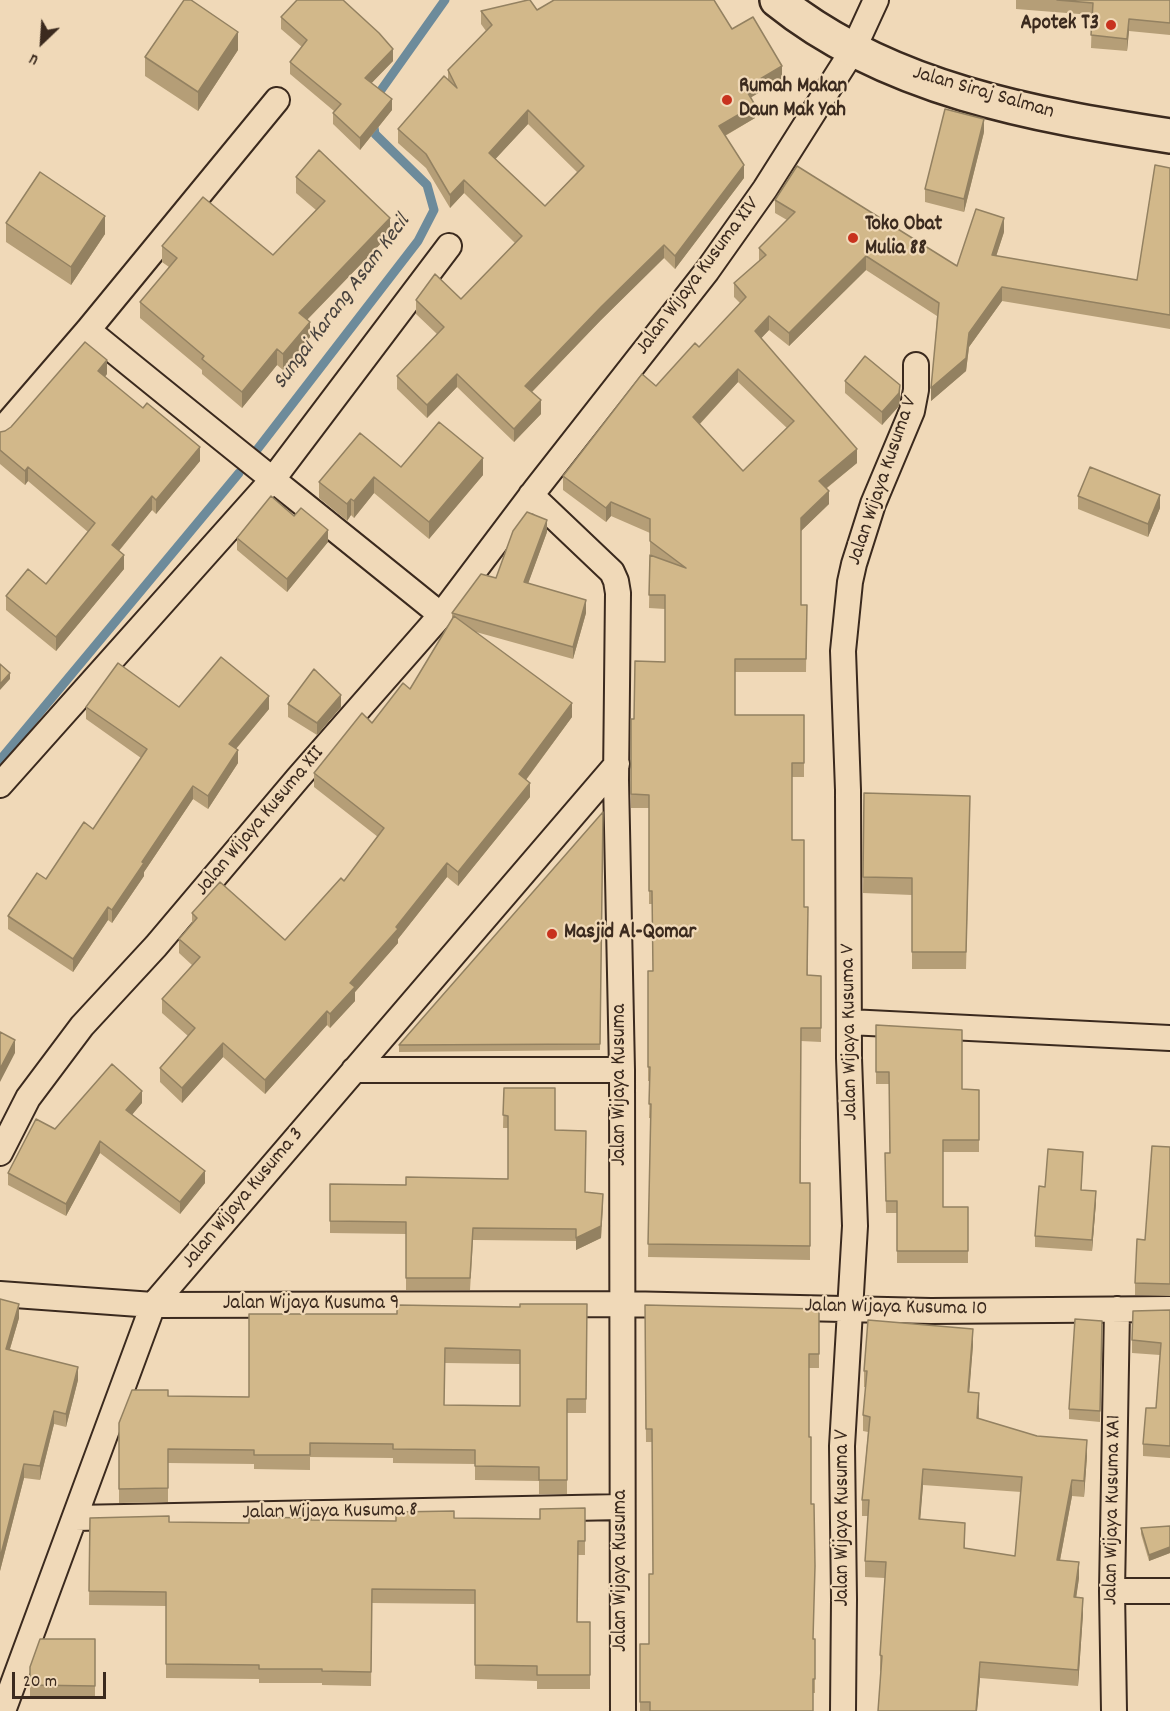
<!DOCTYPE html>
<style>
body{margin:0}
#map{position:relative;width:1170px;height:1711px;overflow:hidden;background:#f0d9b8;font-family:Dekko,sans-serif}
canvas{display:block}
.north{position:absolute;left:12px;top:12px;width:60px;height:60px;-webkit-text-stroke:4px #f0d9b8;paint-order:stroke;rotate:205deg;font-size:16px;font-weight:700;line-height:24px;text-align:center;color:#3b2a1e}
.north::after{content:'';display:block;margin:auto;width:21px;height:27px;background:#3b2a1e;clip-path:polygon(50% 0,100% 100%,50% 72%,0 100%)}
.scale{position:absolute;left:12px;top:1672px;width:94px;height:27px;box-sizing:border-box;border:3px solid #3b2a1e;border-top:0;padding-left:8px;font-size:18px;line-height:21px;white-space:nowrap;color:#3b2a1e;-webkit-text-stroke:4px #f0d9b8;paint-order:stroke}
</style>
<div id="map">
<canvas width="1170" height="1711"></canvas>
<div class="north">U</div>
<div class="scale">20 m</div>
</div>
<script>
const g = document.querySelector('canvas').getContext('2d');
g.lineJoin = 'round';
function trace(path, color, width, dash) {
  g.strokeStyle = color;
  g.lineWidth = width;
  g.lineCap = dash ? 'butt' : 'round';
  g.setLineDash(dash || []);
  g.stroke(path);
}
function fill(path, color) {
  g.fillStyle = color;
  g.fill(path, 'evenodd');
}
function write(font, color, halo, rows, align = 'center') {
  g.font = font + ' Dekko,sans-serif';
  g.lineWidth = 4.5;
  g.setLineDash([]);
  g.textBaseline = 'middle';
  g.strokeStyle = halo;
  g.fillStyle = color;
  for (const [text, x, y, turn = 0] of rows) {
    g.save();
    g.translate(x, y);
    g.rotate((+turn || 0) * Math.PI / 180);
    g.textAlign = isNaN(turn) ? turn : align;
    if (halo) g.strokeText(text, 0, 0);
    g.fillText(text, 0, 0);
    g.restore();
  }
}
trace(new Path2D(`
 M 374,100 L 445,0
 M 256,451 L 418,241 L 434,210 L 427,185 L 375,134 L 373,121
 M 0,760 L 239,473`), '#6d8b9b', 9);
const street = new Path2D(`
 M 88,330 C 205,426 324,520 441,615
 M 0,432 L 88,330 L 277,100
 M 531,495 L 612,572 L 616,581 L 618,593 L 616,780 L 622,1070 L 623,1711
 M 0,785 L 273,479 L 449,246
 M 849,1022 L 1170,1038
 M 354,1070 L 622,1070
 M 0,1153 L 28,1098 L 82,1026 L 156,946 L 298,778 L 441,615 L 536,489 L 707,271 L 765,189 L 853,50 L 876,0
 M 0,1294 L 153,1305 L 623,1304 L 931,1311 L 1170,1309
 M 75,1518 L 622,1507
 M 1112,1591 L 1170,1591
 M 3,1711 L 153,1305 L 617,764
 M 843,1711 L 844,1599 L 842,1446 L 855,1226 L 849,1058 L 848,790 L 843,651 L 850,582 L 854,564 L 873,504 L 912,411 L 916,390 L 916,365
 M 1114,1711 L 1112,1591 L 1117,1309`);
const secondary = new Path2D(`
 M 777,0 C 887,89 1034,115 1170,136`);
trace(street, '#3b2a1e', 28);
trace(secondary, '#3b2a1e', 38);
trace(street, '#f0d9b8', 24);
trace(secondary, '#f0d9b8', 33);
fill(new Path2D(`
 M 1016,0 L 1170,0 L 1170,35 L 1129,31 L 1127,51 L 1091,48 L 1092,15 L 1016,9 Z
 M 537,10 L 732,29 L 782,79 L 751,97 L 755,118 L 725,136 L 744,178 L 675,269 L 664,258 L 601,320 L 532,392 L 541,414 L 514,442 L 457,387 L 427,418 L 397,389 L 397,376 L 437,334 L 416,314 L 416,300 L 461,299 L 515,243 L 464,193 L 450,208 L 426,168 L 398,143 L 398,129 L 448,80 L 448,70 L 486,31 L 481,24 L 481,11 ZM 528,124 L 577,172 L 545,206 L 495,159 Z
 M 281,17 L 393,61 L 371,83 L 392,110 L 360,150 L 333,124 L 333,113 L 334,111 L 290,74 L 290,62 L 302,47 L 281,29 Z
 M 238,50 L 198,111 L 145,76 L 145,57 Z
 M 984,132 L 964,212 L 925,202 L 925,189 Z
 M 1170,168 L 1170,329 L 1002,301 L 969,347 L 966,371 L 931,401 L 937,316 L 866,270 L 789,346 L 769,330 L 761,338 L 857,463 L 827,488 L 829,504 L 801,531 L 801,605 L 807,605 L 806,672 L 735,672 L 735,715 L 804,715 L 804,777 L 792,777 L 792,840 L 804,907 L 808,975 L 821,976 L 821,1042 L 801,1041 L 801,1183 L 810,1183 L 810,1260 L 648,1257 L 651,1118 L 649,1118 L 650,1081 L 648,1081 L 648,971 L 653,971 L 652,904 L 649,904 L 649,808 L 631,808 L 631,719 L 634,719 L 665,662 L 665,609 L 649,608 L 650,555 L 652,556 L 650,554 L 650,533 L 611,516 L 606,522 L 563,490 L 563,476 L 656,386 L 699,347 L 740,303 L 734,297 L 734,283 L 759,261 L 759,248 L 787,220 L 775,213 L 775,200 L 957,266 L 1004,232 L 996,256 L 1137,280 ZM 738,382 L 787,428 L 743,471 L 700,424 Z
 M 296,177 L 390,234 L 307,320 L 310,337 L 283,370 L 277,365 L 242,408 L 202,374 L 202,370 L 140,318 L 140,302 L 169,267 L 162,262 L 162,246 L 273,255 L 316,210 L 296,193 Z
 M 6,223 L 105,234 L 71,285 L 6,242 Z
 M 107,374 L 105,377 L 200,461 L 156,514 L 152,510 L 119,551 L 124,569 L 56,651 L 6,610 L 6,596 L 46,584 L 88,532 L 28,481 L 25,485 L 0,464 L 0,432 L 5,431 Z
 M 845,381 L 900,398 L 899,406 L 882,425 L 845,393 Z
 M 401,467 L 483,475 L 429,539 L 374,493 L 354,518 L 351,515 L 347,521 L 319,498 L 319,482 Z
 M 1078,496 L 1160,508 L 1148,537 L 1078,509 Z
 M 294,516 L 328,542 L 287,592 L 237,550 L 237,538 Z
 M 547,532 L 528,583 L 586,613 L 573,659 L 476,632 L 572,717 L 526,780 L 530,797 L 458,886 L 447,877 L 398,939 L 398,943 L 355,992 L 355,1001 L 330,1028 L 327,1025 L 265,1094 L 223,1057 L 182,1103 L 160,1082 L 160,1068 L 188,1036 L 162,1013 L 162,999 L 192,965 L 179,953 L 179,939 L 192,923 L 192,913 L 285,940 L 344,881 L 378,837 L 314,787 L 314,773 L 410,689 L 452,619 L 452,613 L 496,578 Z
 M 288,704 L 341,707 L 317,735 L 288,717 Z
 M 86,707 L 179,707 L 269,709 L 236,749 L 238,763 L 208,809 L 193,799 L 144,872 L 144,876 L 112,923 L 108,920 L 73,972 L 8,929 L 8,916 L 46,879 L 93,829 L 141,758 L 86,719 Z
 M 864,793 L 970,813 L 966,969 L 912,969 L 912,895 L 863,893 Z
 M 603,812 L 600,1050 L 399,1052 L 399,1045 Z
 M 876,1025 L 962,1089 L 979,1090 L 979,1152 L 943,1152 L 943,1207 L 968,1207 L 968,1263 L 897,1263 L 897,1213 L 886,1213 L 885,1153 L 890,1153 L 889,1084 L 876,1084 Z
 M 504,1088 L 555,1130 L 585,1192 L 603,1206 L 601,1238 L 576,1250 L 576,1241 L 473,1240 L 470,1290 L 406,1290 L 406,1234 L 330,1233 L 330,1184 L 406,1185 L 508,1179 L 508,1128 L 503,1128 Z
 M 142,1103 L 132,1114 L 205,1183 L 180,1214 L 100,1153 L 66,1216 L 8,1185 L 8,1173 L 55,1129 Z
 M 1170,1147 L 1170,1296 L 1135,1295 L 1135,1283 L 1145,1240 Z
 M 1083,1163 L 1081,1190 L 1096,1202 L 1092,1251 L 1035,1247 L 1035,1236 L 1045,1187 Z
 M 0,1299 L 19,1318 L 10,1349 L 78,1380 L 66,1427 L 54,1424 L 40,1480 L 24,1478 L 0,1571 Z
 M 587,1304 L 586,1413 L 567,1413 L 567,1494 L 539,1494 L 539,1481 L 475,1480 L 475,1464 L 393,1463 L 393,1458 L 310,1457 L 310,1470 L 254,1469 L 254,1464 L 168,1463 L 168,1502 L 119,1503 L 119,1423 L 168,1396 L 249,1397 L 397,1314 L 520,1307 ZM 445,1363 L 520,1364 L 520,1406 L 444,1405 Z
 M 645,1305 L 819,1309 L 819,1368 L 809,1368 L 809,1437 L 811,1504 L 813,1639 L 815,1639 L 815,1693 L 813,1693 L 813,1711 L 640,1711 L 640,1644 L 649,1644 L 653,1574 L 652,1442 L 646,1442 Z
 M 1170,1310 L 1170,1458 L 1143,1456 L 1143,1444 L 1156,1408 L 1160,1355 L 1132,1353 L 1132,1340 Z
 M 1102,1321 L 1100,1422 L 1069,1419 L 1069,1409 Z
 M 973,1345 L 969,1392 L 979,1409 L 979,1419 L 1087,1456 L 1084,1497 L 1072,1496 L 1060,1560 L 1079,1578 L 1076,1597 L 1083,1614 L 1078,1686 L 980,1678 L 977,1711 L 878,1711 L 881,1672 L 880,1671 L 880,1655 L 885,1578 L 865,1577 L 865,1561 L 868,1516 L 862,1516 L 862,1500 L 868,1432 L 863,1431 L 863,1415 L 866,1387 L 864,1387 L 864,1371 ZM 923,1485 L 1021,1492 L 1015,1556 L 965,1548 L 965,1539 L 920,1519 Z
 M 585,1508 L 585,1555 L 578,1555 L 577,1622 L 590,1622 L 590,1689 L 537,1689 L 537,1681 L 475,1679 L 475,1604 L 372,1603 L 371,1686 L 322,1685 L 322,1683 L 259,1683 L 259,1679 L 166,1678 L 166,1606 L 89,1605 L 90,1518 L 169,1522 L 249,1523 L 311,1520 L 396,1521 L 454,1518 L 540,1519 Z
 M 1170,1526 L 1170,1553 L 1149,1561 L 1141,1534 L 1141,1528 Z
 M 95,1639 L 95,1698 L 30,1698 L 30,1667 Z`), '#b59e77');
fill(new Path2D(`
 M 1129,19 L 1129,31 L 1127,51 L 1127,39 Z
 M 238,32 L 238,50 L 198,111 L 198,92 Z
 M 393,49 L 393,61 L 365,90 L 365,78 Z
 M 782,66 L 782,79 L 745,101 L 745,88 Z
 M 392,99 L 392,110 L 360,150 L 360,138 Z
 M 755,105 L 755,118 L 719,139 L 719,126 Z
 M 528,110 L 528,124 L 489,166 L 489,153 Z
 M 984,119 L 984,132 L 964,212 L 964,199 Z
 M 744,165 L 744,178 L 675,269 L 675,256 Z
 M 464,180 L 464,193 L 450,208 L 450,195 Z
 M 105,216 L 105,234 L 71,285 L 71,267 Z
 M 390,218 L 390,234 L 299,328 L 299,313 Z
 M 1004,218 L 1004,232 L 992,269 L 992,255 Z
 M 664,245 L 664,258 L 601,320 L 525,399 L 525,386 L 601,307 Z
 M 866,256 L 866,270 L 789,346 L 789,333 Z
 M 1002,287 L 1002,301 L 969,347 L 966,371 L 931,401 L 931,388 Z
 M 769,316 L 769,330 L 755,345 L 755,331 Z
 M 310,322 L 310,337 L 283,370 L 283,354 Z
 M 277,349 L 277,365 L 242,408 L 242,392 Z
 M 107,360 L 107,374 L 98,385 L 98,371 Z
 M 738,369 L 738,382 L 693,431 L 693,417 Z
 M 457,374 L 457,387 L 427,418 L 427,405 Z
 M 900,385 L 900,398 L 899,406 L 882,425 L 882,412 Z
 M 541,400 L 541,414 L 514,442 L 514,429 Z
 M 200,447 L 200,461 L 156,514 L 156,500 Z
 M 857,449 L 857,463 L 819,494 L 819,481 Z
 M 483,458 L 483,475 L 429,539 L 429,522 Z
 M 28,467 L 28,481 L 25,485 L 25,471 Z
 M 374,477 L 374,493 L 354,518 L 354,501 Z
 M 829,491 L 829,504 L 801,531 L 801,518 Z
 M 1160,495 L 1160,508 L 1148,537 L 1148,524 Z
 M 152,496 L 152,510 L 112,559 L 112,545 Z
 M 351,499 L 351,515 L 347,521 L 347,504 Z
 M 611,502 L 611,516 L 606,522 L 606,508 Z
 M 547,520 L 547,532 L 524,595 L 524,582 Z
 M 328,530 L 328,542 L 287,592 L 287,579 Z
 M 124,555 L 124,569 L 56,651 L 56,637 Z
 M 586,600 L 586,613 L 573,659 L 573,647 Z
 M 10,673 L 10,679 L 0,690 L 0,684 Z
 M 341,695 L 341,707 L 317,735 L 317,723 Z
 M 269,696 L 269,709 L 229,757 L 229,744 Z
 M 572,703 L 572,717 L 519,789 L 519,774 Z
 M 238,750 L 238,763 L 208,809 L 208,796 Z
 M 530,783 L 530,797 L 458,886 L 458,872 Z
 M 193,786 L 193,799 L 144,872 L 144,876 L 112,923 L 112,910 L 142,862 Z
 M 447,863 L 447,877 L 398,939 L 398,943 L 355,992 L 355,1001 L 330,1028 L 330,1014 L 350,983 L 396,927 Z
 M 108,907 L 108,920 L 73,972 L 73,959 Z
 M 327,1011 L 327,1025 L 265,1094 L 265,1080 Z
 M 15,1040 L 15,1053 L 0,1082 L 0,1069 Z
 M 223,1043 L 223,1057 L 182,1103 L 182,1088 Z
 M 142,1091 L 142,1103 L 126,1122 L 126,1110 Z
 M 100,1141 L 100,1153 L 66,1216 L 66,1204 Z
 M 205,1171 L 205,1183 L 180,1214 L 180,1202 Z
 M 1096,1191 L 1096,1202 L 1092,1251 L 1092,1240 Z
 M 603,1194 L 601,1238 L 576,1250 L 576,1238 Z
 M 19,1304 L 19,1318 L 6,1362 L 6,1349 Z
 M 973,1329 L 973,1345 L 968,1408 L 968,1392 Z
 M 78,1367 L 78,1380 L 66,1427 L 66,1414 Z
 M 979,1393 L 979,1409 L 977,1434 L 977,1418 Z
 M 54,1411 L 54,1424 L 40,1480 L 40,1466 Z
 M 1087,1440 L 1087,1456 L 1084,1497 L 1084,1481 Z
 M 24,1464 L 24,1478 L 0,1571 L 0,1558 Z
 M 923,1469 L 923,1485 L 919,1535 L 919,1519 Z
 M 1072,1480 L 1072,1496 L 1057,1576 L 1057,1560 Z
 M 1170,1547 L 1170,1553 L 1149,1561 L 1149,1555 Z
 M 1079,1562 L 1079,1578 L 1074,1613 L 1074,1597 Z
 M 1083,1598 L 1083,1614 L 1078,1686 L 1078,1670 Z
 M 980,1662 L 980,1678 L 977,1711 L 976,1711 Z`), '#938161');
const building = new Path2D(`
 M 184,0 L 191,0 L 238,32 L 198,92 L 145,57 Z
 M 297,0 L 343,0 L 379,33 L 393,49 L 365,78 L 392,99 L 360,138 L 333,113 L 341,104 L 290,62 L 307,40 L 281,17 Z
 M 528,0 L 530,0 L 537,10 L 554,0 L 714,0 L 732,29 L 753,17 L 782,66 L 745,88 L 755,105 L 719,126 L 744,165 L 675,256 L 664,245 L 601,307 L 525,386 L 541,400 L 514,429 L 457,374 L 427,405 L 397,376 L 444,327 L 416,300 L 435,274 L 461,299 L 522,236 L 464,180 L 450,195 L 426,154 L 398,129 L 444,76 L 457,88 L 448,70 L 492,25 L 481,11 ZM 528,110 L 584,166 L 545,206 L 489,153 Z
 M 1057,0 L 1170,0 L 1170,23 L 1129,19 L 1127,39 L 1091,35 L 1093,3 Z
 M 945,109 L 984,119 L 964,199 L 925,189 Z
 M 319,150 L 390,218 L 299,313 L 310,322 L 283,354 L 277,349 L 242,392 L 202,359 L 204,356 L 140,302 L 177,258 L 162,246 L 203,197 L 273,255 L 325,201 L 296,177 Z
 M 1155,165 L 1170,168 L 1170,315 L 1002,287 L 969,333 L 966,358 L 931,388 L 939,303 L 866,256 L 789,333 L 769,316 L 755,331 L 857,449 L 819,481 L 829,491 L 801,518 L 801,605 L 807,605 L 806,659 L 735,659 L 735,715 L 804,715 L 804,763 L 792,763 L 792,840 L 804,840 L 804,907 L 808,907 L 807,975 L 821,976 L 821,1028 L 801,1028 L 800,1183 L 810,1183 L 810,1246 L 648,1244 L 651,1104 L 649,1104 L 650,1067 L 648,1067 L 648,971 L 653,971 L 652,891 L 649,891 L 649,795 L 631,794 L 631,719 L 634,719 L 635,661 L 665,662 L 665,595 L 649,595 L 650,555 L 686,568 L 650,541 L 650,519 L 611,502 L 606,508 L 563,476 L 642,374 L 656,386 L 695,343 L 699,347 L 746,297 L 734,283 L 766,255 L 759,248 L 795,212 L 775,200 L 797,166 L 957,266 L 976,209 L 1004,218 L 992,255 L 1137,280 ZM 738,369 L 794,421 L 743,471 L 693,417 Z
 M 40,172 L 105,216 L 71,267 L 6,223 Z
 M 85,342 L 107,360 L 98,371 L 143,408 L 147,403 L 200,447 L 156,500 L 152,496 L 112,545 L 124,555 L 56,637 L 6,596 L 28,569 L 46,584 L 95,523 L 28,467 L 25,471 L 0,450 L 0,432 L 5,431 L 11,427 Z
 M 865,356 L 900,385 L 899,393 L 882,412 L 845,381 Z
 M 439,422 L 483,458 L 429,522 L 374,477 L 354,501 L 351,499 L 347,504 L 319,482 L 360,433 L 401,467 Z
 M 1090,467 L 1160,495 L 1148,524 L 1078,496 Z
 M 271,496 L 294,516 L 301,508 L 328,530 L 287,579 L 237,538 Z
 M 527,512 L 547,520 L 524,582 L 586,600 L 573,647 L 452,613 L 481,574 L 496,578 L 513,531 Z
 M 454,616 L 572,703 L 519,774 L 530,783 L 458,872 L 447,863 L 396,927 L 398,929 L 350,983 L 355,987 L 330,1014 L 327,1011 L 265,1080 L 223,1043 L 182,1088 L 160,1068 L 195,1028 L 162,999 L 200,957 L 179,939 L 197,918 L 192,913 L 220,882 L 285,940 L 341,878 L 344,881 L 384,828 L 314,773 L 362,713 L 372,723 L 403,683 L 410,689 Z
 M 221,657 L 269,696 L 229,744 L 238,750 L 208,796 L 193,786 L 142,862 L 144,863 L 112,910 L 108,907 L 73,959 L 8,916 L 37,873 L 46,879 L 84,822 L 93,829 L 147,749 L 86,707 L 118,663 L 179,707 Z
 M 0,664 L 10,673 L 0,684 Z
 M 314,669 L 341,695 L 317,723 L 288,704 Z
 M 864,793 L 970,796 L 966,952 L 912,952 L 912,878 L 863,877 Z
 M 603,812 L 600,1044 L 399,1045 Z
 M 876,1025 L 962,1030 L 962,1089 L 979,1090 L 979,1140 L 943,1140 L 943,1207 L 968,1207 L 968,1251 L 897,1251 L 897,1201 L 886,1201 L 885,1153 L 890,1153 L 889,1072 L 876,1072 Z
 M 0,1032 L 15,1040 L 0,1069 Z
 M 112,1064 L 142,1091 L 126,1110 L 205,1171 L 180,1202 L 100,1141 L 66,1204 L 8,1173 L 36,1119 L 55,1129 Z
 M 504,1088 L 555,1088 L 555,1130 L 586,1131 L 585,1192 L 603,1194 L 601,1226 L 576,1238 L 576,1229 L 473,1228 L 470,1278 L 406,1278 L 406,1222 L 330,1221 L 330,1184 L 406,1185 L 406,1177 L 508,1179 L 508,1116 L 503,1115 Z
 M 1152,1146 L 1170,1147 L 1170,1284 L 1135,1283 L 1137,1239 L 1145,1240 Z
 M 1048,1149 L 1083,1152 L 1081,1190 L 1096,1191 L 1092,1240 L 1035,1236 L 1039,1186 L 1045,1187 Z
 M 0,1299 L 19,1304 L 6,1349 L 78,1367 L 66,1414 L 54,1411 L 40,1466 L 24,1464 L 0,1558 Z
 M 520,1304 L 587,1304 L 586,1399 L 567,1399 L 567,1480 L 539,1480 L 539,1467 L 475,1466 L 475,1450 L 393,1449 L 393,1444 L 310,1443 L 310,1455 L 254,1455 L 254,1450 L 168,1449 L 168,1488 L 119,1489 L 119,1423 L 132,1390 L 168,1390 L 168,1396 L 249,1397 L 249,1314 L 397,1314 L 397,1305 L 520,1307 ZM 445,1348 L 520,1350 L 520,1406 L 444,1405 Z
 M 645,1305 L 819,1309 L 819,1354 L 809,1354 L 809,1437 L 811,1437 L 811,1504 L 814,1504 L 815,1566 L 813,1639 L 815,1639 L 815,1679 L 813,1679 L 813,1711 L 650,1711 L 650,1702 L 640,1702 L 640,1644 L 649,1644 L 649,1574 L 653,1574 L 652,1429 L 646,1429 Z
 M 1170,1310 L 1170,1446 L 1143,1444 L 1146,1408 L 1156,1408 L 1161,1343 L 1132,1340 L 1133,1311 Z
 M 1075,1319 L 1102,1321 L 1100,1411 L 1069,1409 Z
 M 868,1320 L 973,1329 L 968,1392 L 979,1393 L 977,1418 L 1037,1436 L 1087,1440 L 1084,1481 L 1072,1480 L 1057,1560 L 1079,1562 L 1074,1597 L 1083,1598 L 1078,1670 L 980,1662 L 976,1711 L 878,1711 L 882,1656 L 880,1655 L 886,1562 L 865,1561 L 869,1500 L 862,1500 L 870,1417 L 863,1415 L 867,1371 L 864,1371 ZM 923,1469 L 1022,1477 L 1015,1556 L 964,1548 L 965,1523 L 919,1519 Z
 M 585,1508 L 585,1541 L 578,1541 L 577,1622 L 590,1622 L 590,1675 L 537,1675 L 537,1666 L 475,1665 L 475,1590 L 372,1589 L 371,1672 L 322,1671 L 322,1669 L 259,1669 L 259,1665 L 166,1664 L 166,1592 L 89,1591 L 90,1518 L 169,1516 L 169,1522 L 249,1523 L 249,1517 L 311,1518 L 311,1520 L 396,1521 L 396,1512 L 454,1511 L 454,1518 L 540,1519 L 540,1509 Z
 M 1170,1526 L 1170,1547 L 1149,1555 L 1141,1528 Z
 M 40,1639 L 95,1639 L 95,1686 L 30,1685 L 30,1667 Z`);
fill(building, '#d2b88a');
trace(building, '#938161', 1.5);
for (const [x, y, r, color] of [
 [1111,25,6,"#c8321e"],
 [727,100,6,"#c8321e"],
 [853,238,6,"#c8321e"],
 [552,934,6,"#c8321e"]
]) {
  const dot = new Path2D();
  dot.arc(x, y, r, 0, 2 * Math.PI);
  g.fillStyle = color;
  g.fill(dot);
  trace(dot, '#f0d9b8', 2);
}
write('bold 21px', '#3b2a1e', '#f0d9b8', [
 ["Apotek T3",1099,25,"right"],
 ["Rumah Makan",739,88],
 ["Daun Mak Yah",739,112],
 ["Toko Obat",865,226],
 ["Mulia 88",865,250],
 ["Masjid Al-Qomar",564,934]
], 'left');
write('21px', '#3b2a1e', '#f0d9b8', [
 ["Jalan Siraj Salman",983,94,16],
 ["Jalan Wijaya Kusuma XIV",699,277,-53],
 ["Jalan Wijaya Kusuma V",884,481,-71],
 ["Jalan Wijaya Kusuma XII",261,822,-50],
 ["Jalan Wijaya Kusuma V",851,1032,-91],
 ["Jalan Wijaya Kusuma",621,1085,-90],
 ["Jalan Wijaya Kusuma 3",244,1199,-50],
 ["Jalan Wijaya Kusuma 9",311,1305],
 ["Jalan Wijaya Kusuma 10",896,1309,1],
 ["Jalan Wijaya Kusuma XA1",1114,1510,-89],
 ["Jalan Wijaya Kusuma 8",330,1513,-1],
 ["Jalan Wijaya Kusuma V",844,1518,-90],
 ["Jalan Wijaya Kusuma",622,1571,-90]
]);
write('italic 22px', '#48423d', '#f0d9b8', [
 ["Sungai Karang Asam Kecil",343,303,-53]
]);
</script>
